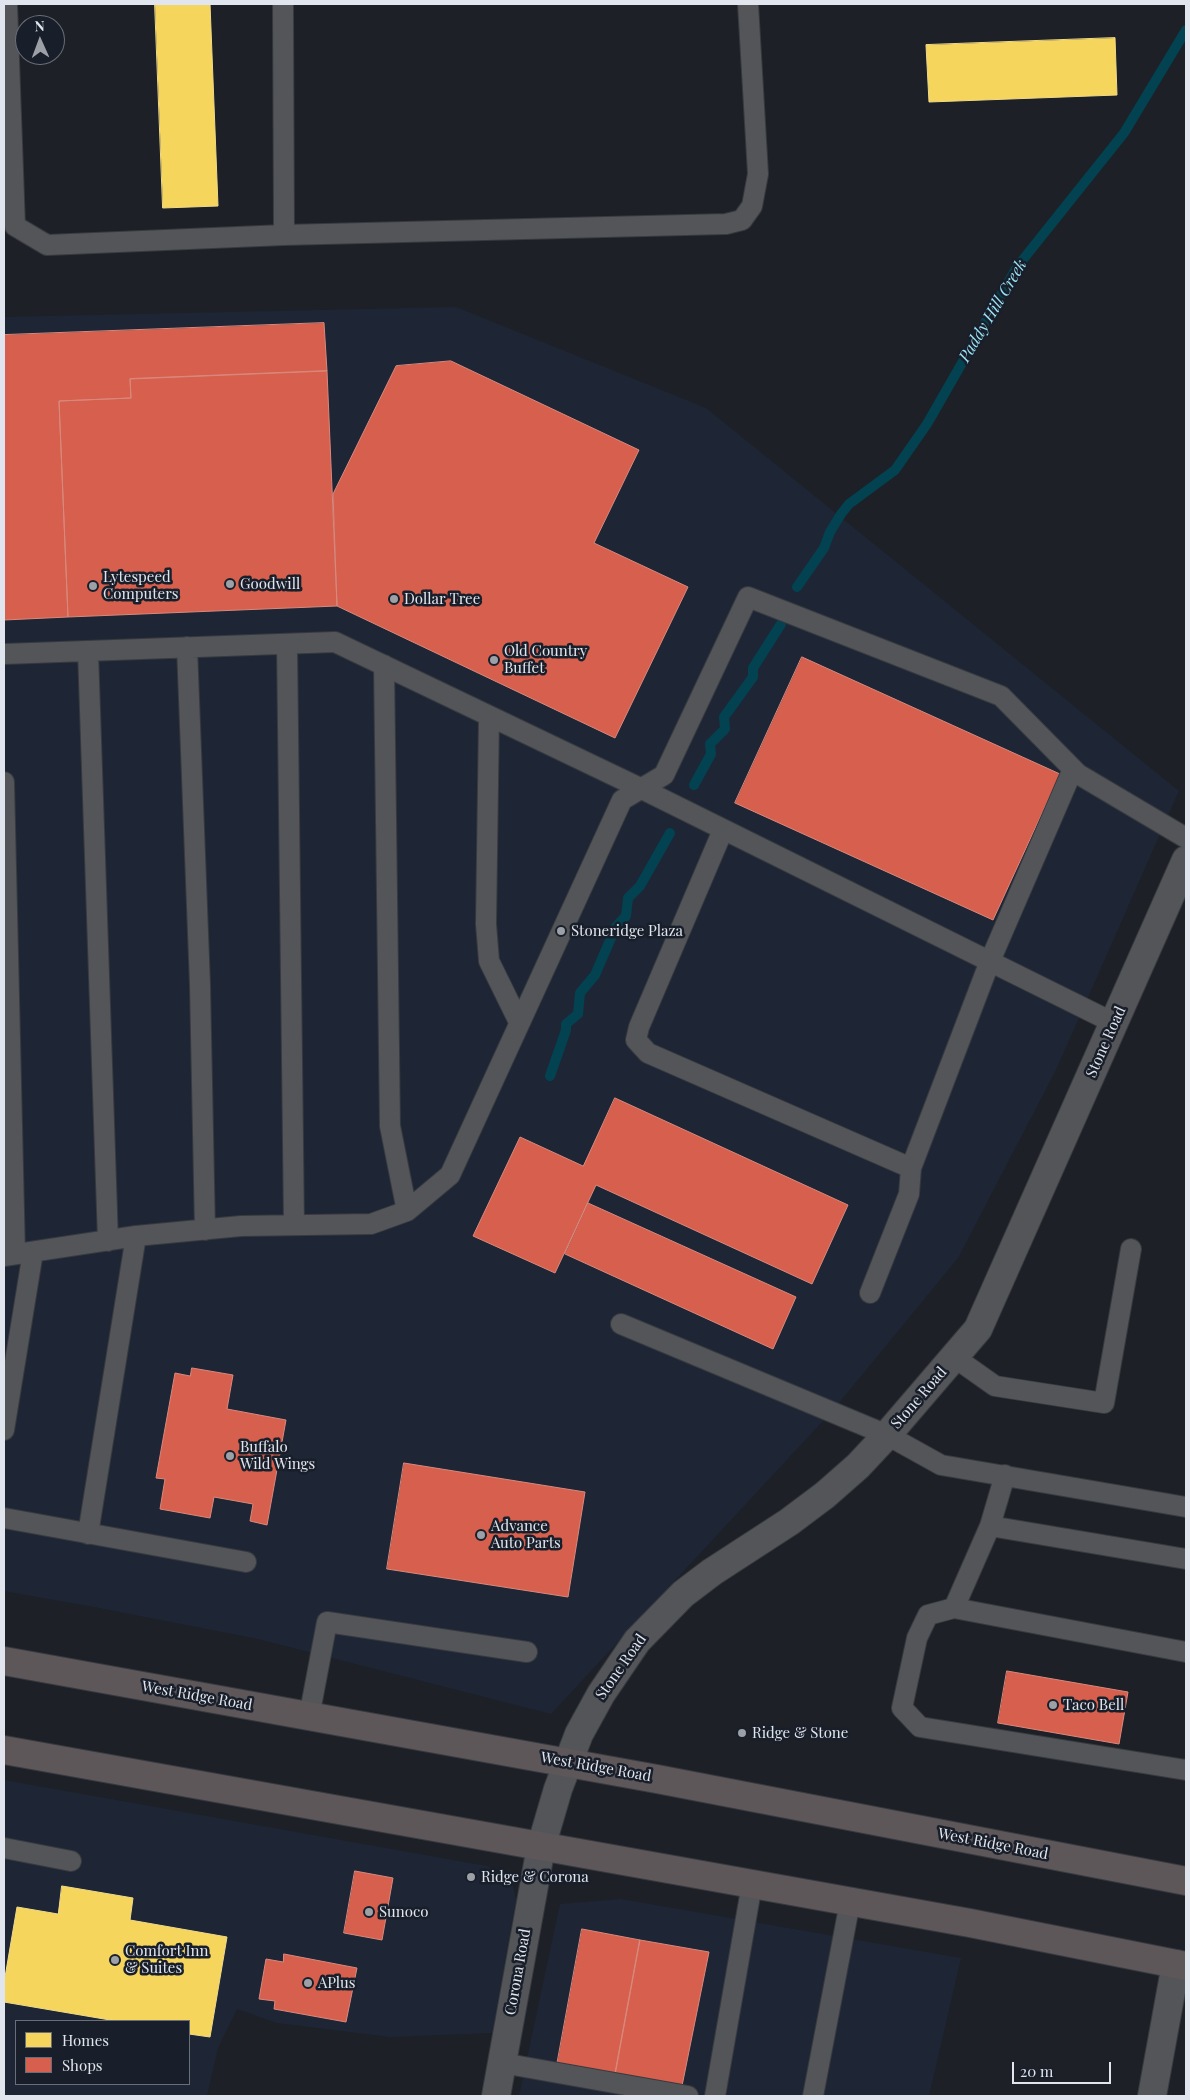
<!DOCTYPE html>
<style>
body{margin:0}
#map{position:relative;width:1190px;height:2100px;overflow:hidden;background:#1d2026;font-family:"Playfair Display",serif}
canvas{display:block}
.frame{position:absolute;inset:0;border:5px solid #e1e5ed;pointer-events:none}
.legend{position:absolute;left:15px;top:2020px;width:175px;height:65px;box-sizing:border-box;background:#191f2a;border:1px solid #696e78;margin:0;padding:6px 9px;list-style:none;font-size:15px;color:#e1e5ed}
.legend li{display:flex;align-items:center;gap:10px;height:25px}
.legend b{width:25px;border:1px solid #696e78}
.north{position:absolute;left:15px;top:15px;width:50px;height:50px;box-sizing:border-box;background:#191f2a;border:1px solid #696e78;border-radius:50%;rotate:358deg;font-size:14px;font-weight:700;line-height:20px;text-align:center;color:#e1e5ed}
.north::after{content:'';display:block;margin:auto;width:18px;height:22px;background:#9ca0a7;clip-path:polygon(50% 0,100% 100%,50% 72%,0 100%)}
.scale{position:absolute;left:1012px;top:2062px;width:99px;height:22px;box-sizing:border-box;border:2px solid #e1e5ed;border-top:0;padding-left:6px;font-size:15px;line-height:18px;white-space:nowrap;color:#e1e5ed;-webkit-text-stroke:4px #191f2a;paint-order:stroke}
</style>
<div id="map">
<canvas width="1190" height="2100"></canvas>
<div class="frame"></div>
<ul class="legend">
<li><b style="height:14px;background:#f6d55c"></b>Homes</li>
<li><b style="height:14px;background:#d6604d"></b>Shops</li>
</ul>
<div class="north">N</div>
<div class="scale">20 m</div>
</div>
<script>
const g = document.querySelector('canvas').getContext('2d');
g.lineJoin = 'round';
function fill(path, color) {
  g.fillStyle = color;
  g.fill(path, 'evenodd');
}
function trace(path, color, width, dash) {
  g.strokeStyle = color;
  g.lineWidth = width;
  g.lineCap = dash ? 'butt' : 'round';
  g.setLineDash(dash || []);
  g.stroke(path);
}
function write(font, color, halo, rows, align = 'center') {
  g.font = font + ' "Playfair Display",serif';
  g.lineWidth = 5;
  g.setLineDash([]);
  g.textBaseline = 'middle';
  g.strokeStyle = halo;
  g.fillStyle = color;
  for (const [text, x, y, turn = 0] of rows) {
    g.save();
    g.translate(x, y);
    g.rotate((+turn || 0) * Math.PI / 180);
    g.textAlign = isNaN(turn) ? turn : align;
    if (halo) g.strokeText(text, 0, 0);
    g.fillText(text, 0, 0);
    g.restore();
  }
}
fill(new Path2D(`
 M 456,307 L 706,408 L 1179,791 L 1056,1070 L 958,1258 L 834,1409 L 551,1714 L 258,1639 L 94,1607 L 4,1591 L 4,317 Z
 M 4,1780 L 487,1866 L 503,1875 L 513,1887 L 516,1899 L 492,2033 L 390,2037 L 277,2023 L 237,2009 L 218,2048 L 207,2096 L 4,2096 ZM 16,2021 L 189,2021 L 189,2084 L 16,2084 Z
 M 621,1899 L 961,1958 L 929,2096 L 519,2096 L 560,1904 Z`), '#1e2635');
const homes = new Path2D(`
 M 155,4 L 210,4 L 218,206 L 163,208 Z
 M 1115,38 L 1117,95 L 929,102 L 926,45 Z
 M 62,1886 L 133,1898 L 130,1920 L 227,1937 L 210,2037 L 189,2034 L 189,2021 L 116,2021 L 4,2002 L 4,1983 L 17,1907 L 58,1914 Z`);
fill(homes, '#f6d55c');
trace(homes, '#f0da88', 1);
const shops = new Path2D(`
 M 324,323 L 327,371 L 130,379 L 131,398 L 59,401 L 68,617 L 4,620 L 4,335 Z
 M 451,361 L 639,450 L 594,543 L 688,587 L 615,738 L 337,606 L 333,494 L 396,366 Z
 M 327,371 L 337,606 L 68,617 L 59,401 L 131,398 L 130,379 Z
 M 802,657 L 1060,774 L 993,920 L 735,803 Z
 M 615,1098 L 848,1205 L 812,1284 L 596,1185 L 555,1273 L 473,1236 L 520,1137 L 583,1166 Z
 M 588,1203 L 796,1297 L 773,1349 L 565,1254 Z
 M 192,1368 L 233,1375 L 227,1409 L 286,1420 L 267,1525 L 250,1521 L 253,1504 L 214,1497 L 210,1518 L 160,1509 L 165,1479 L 156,1478 L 175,1373 L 190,1376 Z
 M 404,1463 L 585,1492 L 568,1597 L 387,1569 Z
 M 1007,1671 L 1128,1692 L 1119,1744 L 998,1723 Z
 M 355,1871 L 393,1878 L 382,1940 L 344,1933 Z
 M 582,1929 L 640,1940 L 615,2075 L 557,2065 Z
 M 640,1940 L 709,1952 L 682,2086 L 615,2075 Z
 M 284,1954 L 357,1968 L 346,2022 L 274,2009 L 275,2001 L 259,1999 L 266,1959 L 283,1962 Z`);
fill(shops, '#d6604d');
trace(shops, '#d9887d', 1);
trace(new Path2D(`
 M 797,587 L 824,548 L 830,532 L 841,514 L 849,504 L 895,470 L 927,424 L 1017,267 L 1124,133 L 1186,30
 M 694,785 L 711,754 L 710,744 L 725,729 L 724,717 L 753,677 L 753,668 L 781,624
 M 550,1076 L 566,1030 L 566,1024 L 578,1014 L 580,993 L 595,975 L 611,938 L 611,932 L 626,916 L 628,898 L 640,886 L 670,833`), '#034251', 10);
const service = new Path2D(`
 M 7,4 L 15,226 L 47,245 L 284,235 L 283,4
 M 284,235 L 726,224 L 742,220 L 752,206 L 758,174 L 748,4
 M 287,644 L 294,1225
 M 187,647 L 200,985 L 205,1230
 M 88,651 L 108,1241
 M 4,654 L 335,642 L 640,788 L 1114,1023
 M 384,665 L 390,1126 L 407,1211
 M 489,716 L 486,924 L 489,961 L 519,1022
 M 4,782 L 15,1254
 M 723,830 L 639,1027 L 636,1040 L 648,1053 L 911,1168 L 990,961 L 1073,769
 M 4,1256 L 136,1236 L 241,1226 L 371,1224 L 407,1211 L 450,1175 L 622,800 L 664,775 L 748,597 L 1001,696 L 1078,774 L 1186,838
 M 870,1293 L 909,1194 L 911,1168
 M 621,1324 L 887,1435 L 941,1465 L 1186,1507
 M 954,1357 L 995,1386 L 1104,1403 L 1131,1249
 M 4,1430 L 33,1252
 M 1005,1475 L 990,1526 L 954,1608 L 1186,1652
 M 4,1518 L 246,1562
 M 990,1526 L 1186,1559
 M 88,1534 L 136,1236
 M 954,1608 L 928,1615 L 917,1638 L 902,1708 L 920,1727 L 1186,1770
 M 309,1717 L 327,1622 L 527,1652
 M 4,1848 L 71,1861
 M 502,2063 L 688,2096
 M 715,2096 L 752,1884
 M 813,2096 L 850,1902`);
const minor = new Path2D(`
 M 496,2096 L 541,1847
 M 1152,2096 L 1176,1964`);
const tertiary = new Path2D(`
 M 541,1847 L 558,1789 L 579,1734 L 601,1694 L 637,1641 L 683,1594 L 712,1572 L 789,1522 L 825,1495 L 858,1466 L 887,1435 L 978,1329 L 1186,860`);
const trunk = new Path2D(`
 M 4,1661 L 657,1779 L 1186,1881
 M 4,1750 L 970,1923 L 1186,1966`);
trace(service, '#373a3f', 22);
trace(minor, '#373a3f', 30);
trace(tertiary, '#373a3f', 30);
trace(trunk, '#373a3f', 30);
trace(service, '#535559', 20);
trace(minor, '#535559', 28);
trace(tertiary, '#535559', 28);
trace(trunk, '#5d575a', 28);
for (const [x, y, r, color] of [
 [230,584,5,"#9ca0a7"],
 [93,586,5,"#9ca0a7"],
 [394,599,5,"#9ca0a7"],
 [494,660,5,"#9ca0a7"],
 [561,931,5,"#9ca0a7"],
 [230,1456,5,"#9ca0a7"],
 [481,1535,5,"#9ca0a7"],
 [1053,1705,5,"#9ca0a7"],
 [742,1733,5,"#9ca0a7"],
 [471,1877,5,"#9ca0a7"],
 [369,1912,5,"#9ca0a7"],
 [115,1960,5,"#9ca0a7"],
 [308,1983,5,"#9ca0a7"]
]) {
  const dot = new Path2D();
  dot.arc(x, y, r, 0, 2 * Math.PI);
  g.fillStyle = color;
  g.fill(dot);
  trace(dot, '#191f2a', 2);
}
write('15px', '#e1e5ed', '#191f2a', [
 ["Lytespeed",103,577],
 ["Computers",103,594],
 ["Goodwill",240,584],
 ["Dollar Tree",404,599],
 ["Old Country",504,651],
 ["Buffet",504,668],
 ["Stoneridge Plaza",571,931],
 ["Buffalo",240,1447],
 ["Wild Wings",240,1464],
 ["Advance",491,1526],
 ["Auto Parts",491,1543],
 ["Taco Bell",1063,1705],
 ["Ridge & Stone",752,1733],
 ["Ridge & Corona",481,1877],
 ["Sunoco",379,1912],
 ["Comfort Inn",125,1951],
 ["& Suites",125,1968],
 ["APlus",318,1983]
], 'left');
write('15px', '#e1e5ed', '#191f2a', [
 ["Stone Road",1106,1042,-66],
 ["Stone Road",919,1398,-49],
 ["Stone Road",621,1667,-55],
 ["West Ridge Road",197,1696,10],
 ["West Ridge Road",596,1767,10],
 ["West Ridge Road",993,1844,11],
 ["Corona Road",518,1972,-80]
]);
write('italic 16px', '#9de4f9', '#191f2a', [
 ["Paddy Hill Creek",993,311,-59]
]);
</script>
